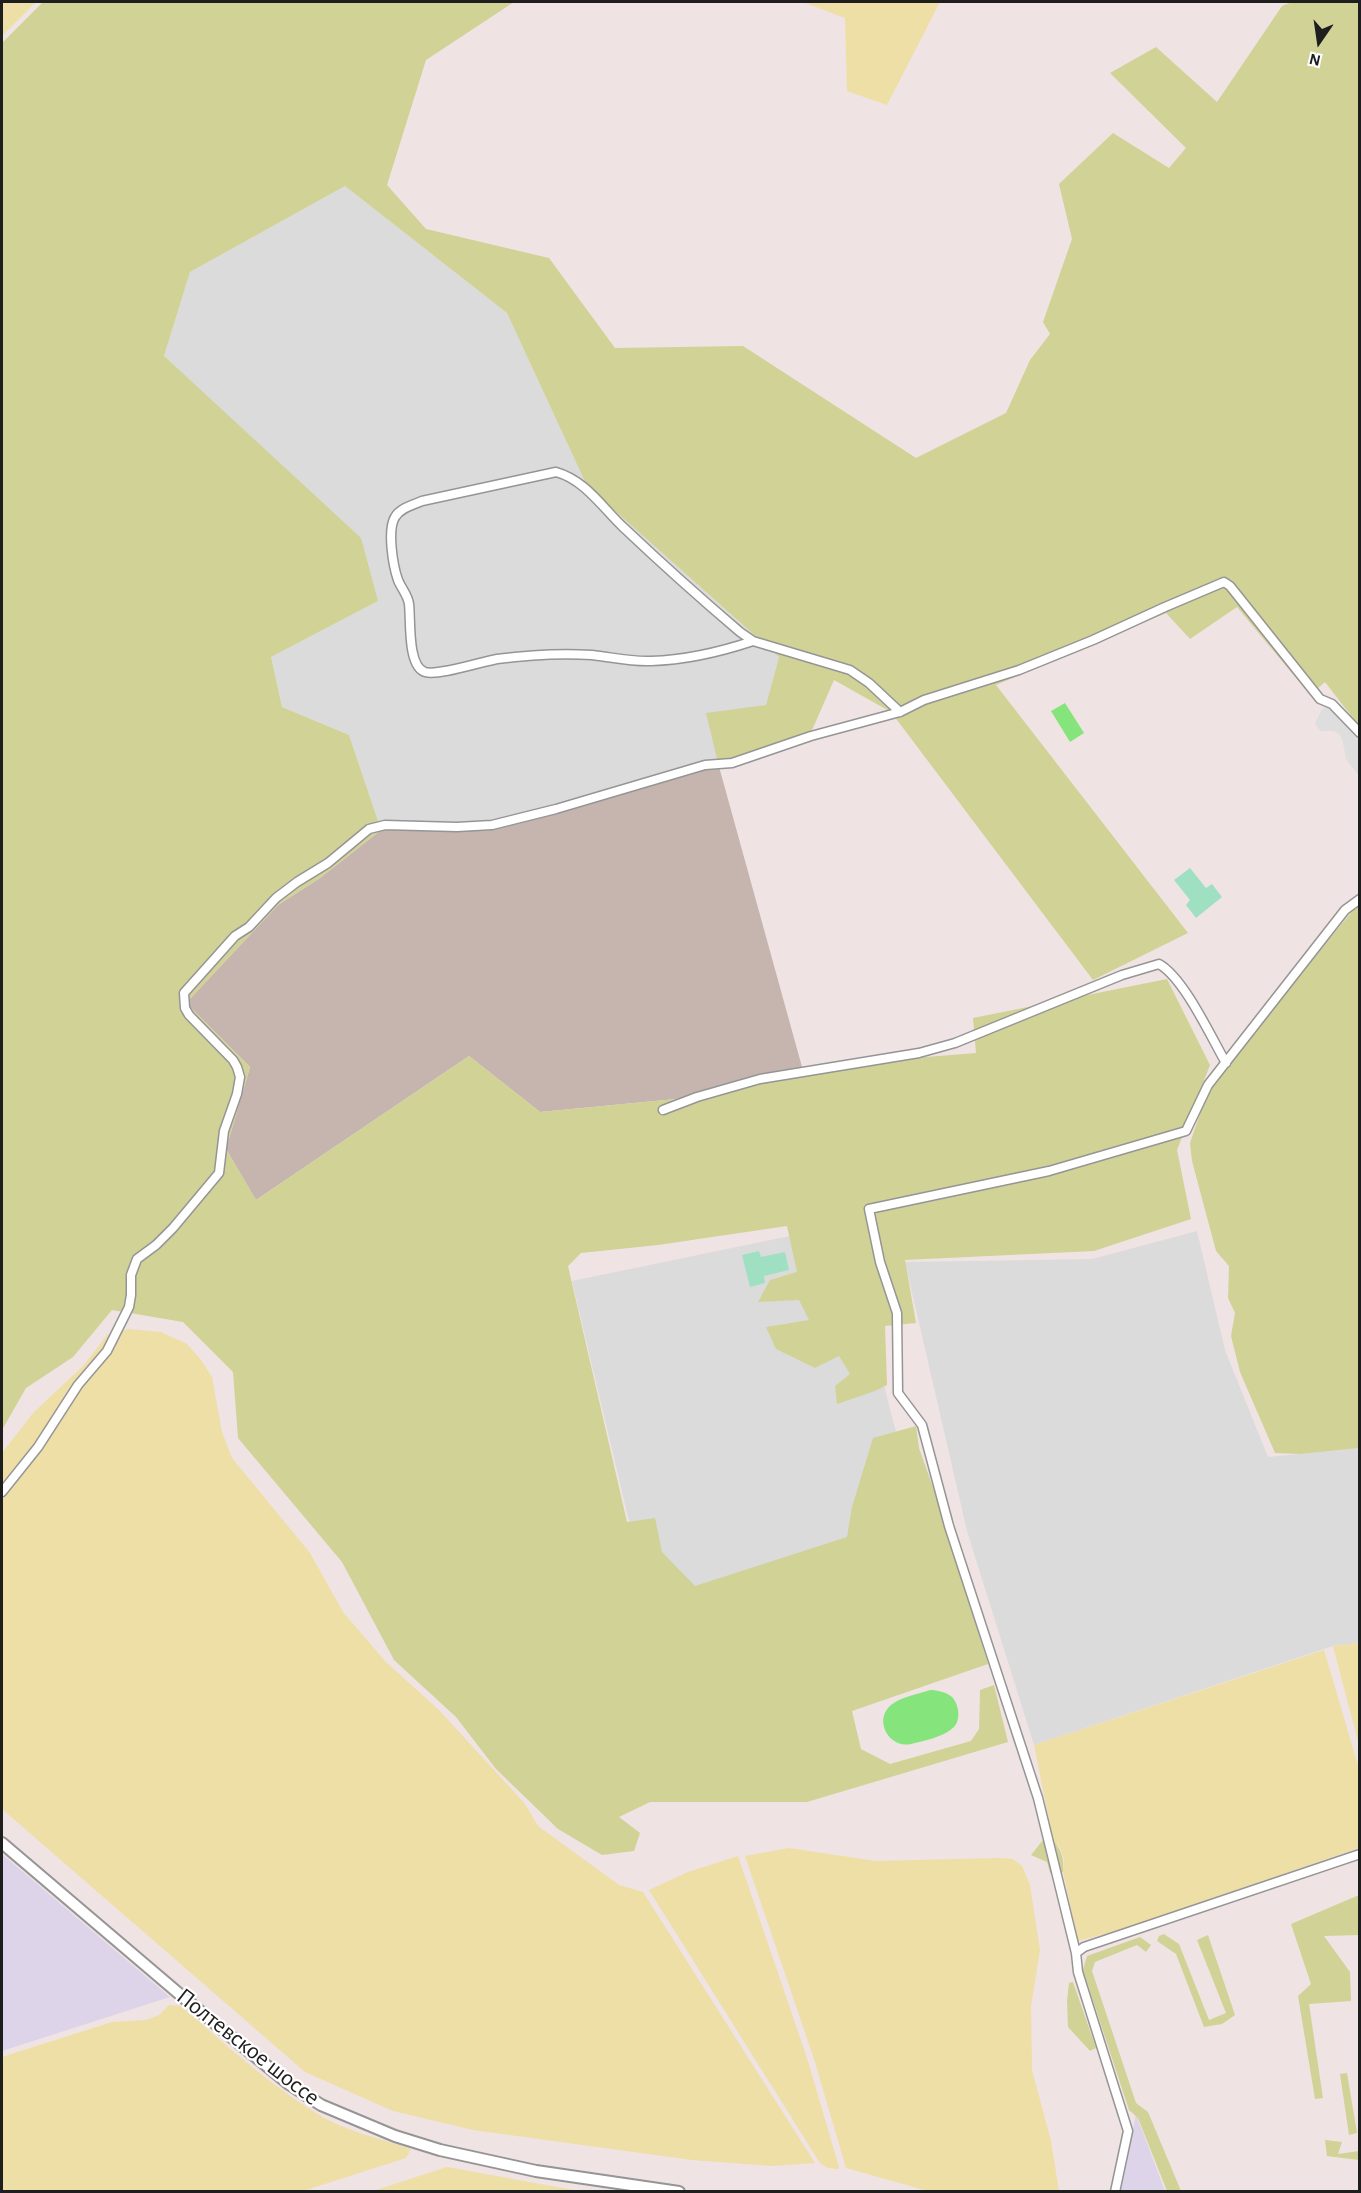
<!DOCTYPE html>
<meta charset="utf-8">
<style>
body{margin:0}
#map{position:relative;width:1361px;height:2193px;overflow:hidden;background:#f0e3e3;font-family:"Alegreya Sans",sans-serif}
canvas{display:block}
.frame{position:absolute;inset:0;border:3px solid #1e1e1e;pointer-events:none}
.north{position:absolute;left:1289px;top:12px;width:60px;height:60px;-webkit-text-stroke:4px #fff;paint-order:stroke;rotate:193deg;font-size:16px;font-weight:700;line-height:24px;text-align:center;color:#1e1e1e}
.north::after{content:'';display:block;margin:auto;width:21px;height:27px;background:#1e1e1e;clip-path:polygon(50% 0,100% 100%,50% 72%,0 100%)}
</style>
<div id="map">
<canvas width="1361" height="2193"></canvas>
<div class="frame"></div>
<div class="north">N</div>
</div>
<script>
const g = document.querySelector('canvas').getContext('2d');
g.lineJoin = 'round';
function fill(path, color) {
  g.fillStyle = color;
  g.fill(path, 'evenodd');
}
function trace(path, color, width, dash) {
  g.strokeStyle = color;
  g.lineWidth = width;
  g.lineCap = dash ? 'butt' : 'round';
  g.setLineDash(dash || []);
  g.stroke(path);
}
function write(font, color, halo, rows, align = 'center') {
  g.font = font + ' "Alegreya Sans",sans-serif';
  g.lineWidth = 4.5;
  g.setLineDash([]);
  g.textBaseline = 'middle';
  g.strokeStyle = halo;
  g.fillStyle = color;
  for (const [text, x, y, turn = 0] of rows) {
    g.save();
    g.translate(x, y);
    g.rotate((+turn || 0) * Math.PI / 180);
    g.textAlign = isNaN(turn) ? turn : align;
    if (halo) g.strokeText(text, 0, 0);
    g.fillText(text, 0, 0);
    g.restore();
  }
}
fill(new Path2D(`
 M 345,186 L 507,313 L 587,486 L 779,657 L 766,705 L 718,763 L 493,827 L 381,830 L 349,735 L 282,707 L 271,657 L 378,601 L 164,356 L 190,272 Z
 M 843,1225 L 928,1557 L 726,1609 L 637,1555 L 572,1281 Z
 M 1197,1231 L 1225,1350 L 1268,1457 L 1359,1448 L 1359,1643 L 1333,1646 L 1034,1745 L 967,1531 L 905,1262 L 1092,1259 Z`), '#dcdbdb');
fill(new Path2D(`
 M 2,1854 L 170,1997 L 2,2051 Z
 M 1136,2114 L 1165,2191 L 1120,2191 Z`), '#ded4e9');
fill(new Path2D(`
 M 718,763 L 802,1067 L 676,1099 L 540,1112 L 469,1056 L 256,1200 L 226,1149 L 250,1067 L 186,1003 L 278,905 L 320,878 L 381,830 L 493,827 Z`), '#c5b5ae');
fill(new Path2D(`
 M 2,2 L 36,2 L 2,36 Z
 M 803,2 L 940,2 L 887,105 L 847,91 L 845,18 Z
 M 128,1329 L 161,1332 L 187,1344 L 201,1360 L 212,1377 L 222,1432 L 232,1458 L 310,1553 L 343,1612 L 385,1661 L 440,1711 L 525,1804 L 538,1826 L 619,1885 L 643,1892 L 815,2163 L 772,2166 L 692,2160 L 473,2130 L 393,2111 L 305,2072 L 2,1809 L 2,1453 L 33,1413 L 84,1365 L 107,1335 Z
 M 1359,1643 L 1359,1745 L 1333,1646 Z
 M 1324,1650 L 1359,1769 L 1359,1848 L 1116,1931 L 1078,1941 L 1063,1872 L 1064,1859 L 1060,1848 L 1053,1840 L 1034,1745 Z
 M 789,1848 L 876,1861 L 998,1858 L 1013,1859 L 1022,1866 L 1030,1885 L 1040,1950 L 1031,2006 L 1032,2070 L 1051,2141 L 1059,2191 L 928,2191 L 846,2168 L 815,2062 L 745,1856 Z
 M 738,1856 L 807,2058 L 839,2167 L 838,2169 L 828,2168 L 820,2163 L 649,1890 L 688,1872 Z
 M 169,2005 L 181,2006 C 225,2044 267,2083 316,2113 C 344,2131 379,2138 411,2149 L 406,2158 L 303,2191 L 2,2191 L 2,2057 L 112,2022 L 146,2020 L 159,2015 Z
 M 447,2167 L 579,2191 L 373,2191 Z`), '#eddfa5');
fill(new Path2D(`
 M 43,2 L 514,2 L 426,60 L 387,185 L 426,229 L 549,258 L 615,348 L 743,346 L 916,458 L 1006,413 L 1030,360 L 1050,334 L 1043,322 L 1072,239 L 1059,184 L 1113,133 L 1169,168 L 1186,148 L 1110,73 L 1156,47 L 1217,102 L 1282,6 L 1292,2 L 1359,2 L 1359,726 L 1325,682 L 1310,695 L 1237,607 L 1190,639 L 1166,613 L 996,685 L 1188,933 L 1093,980 L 891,712 L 834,680 L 809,737 L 718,763 L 706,713 L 766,705 L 779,657 L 587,486 L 507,313 L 345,186 L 190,272 L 164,356 L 361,538 L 378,601 L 271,657 L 282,707 L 349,735 L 381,830 L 320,878 L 278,905 L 186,1003 L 250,1067 L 226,1149 L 256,1200 L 469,1056 L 540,1112 L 676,1099 L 802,1067 L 976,1053 L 973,1018 L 1167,979 L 1210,1065 L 1177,1150 L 1191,1219 L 1094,1251 L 905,1260 L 916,1323 L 885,1326 L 887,1385 L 875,1391 L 837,1404 L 835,1386 L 850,1374 L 839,1356 L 815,1368 L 776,1349 L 766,1327 L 809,1320 L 799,1300 L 758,1302 L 770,1280 L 797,1272 L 787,1226 L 658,1245 L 581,1253 L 568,1266 L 627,1522 L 655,1518 L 662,1552 L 695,1586 L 847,1537 L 852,1507 L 873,1438 L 916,1426 L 919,1448 L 947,1527 L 988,1664 L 852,1711 L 861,1749 L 890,1764 L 971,1741 L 979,1729 L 980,1690 L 994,1685 L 1008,1742 L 807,1802 L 650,1802 L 619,1817 L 640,1833 L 634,1851 L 602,1855 L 558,1829 L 496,1769 L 456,1717 L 394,1660 L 342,1562 L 238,1438 L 233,1372 L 183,1322 L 112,1310 L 73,1357 L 26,1388 L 2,1430 L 2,43 Z
 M 1359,903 L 1359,1448 L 1300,1454 L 1275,1453 L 1240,1372 L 1231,1336 L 1235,1313 L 1228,1298 L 1229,1266 L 1216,1251 L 1192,1161 L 1190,1143 L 1202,1108 L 1211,1090 L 1255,1029 Z
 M 1043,1840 L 1053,1840 C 1062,1851 1064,1858 1063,1872 L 1058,1874 L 1050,1873 L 1047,1862 L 1031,1855 Z
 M 1359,1895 L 1359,1935 L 1324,1936 L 1350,1972 L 1351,2001 L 1309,2004 L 1323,2098 L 1315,2099 L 1298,1996 L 1311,1984 L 1291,1924 Z
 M 1164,1934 L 1179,1944 L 1209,2020 L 1226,2013 L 1197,1940 L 1208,1935 L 1235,2015 L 1222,2024 L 1204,2027 L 1176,1954 L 1157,1941 L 1159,1936 Z
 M 1140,1937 L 1151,1945 L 1146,1952 L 1137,1945 L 1095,1962 L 1092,1971 L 1136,2103 L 1148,2112 L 1181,2191 L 1167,2191 L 1138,2118 L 1129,2110 L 1083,1970 L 1087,1956 Z
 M 1073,1982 L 1096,2048 L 1090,2051 L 1068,2027 L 1067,2001 L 1069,1983 Z
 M 1347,2073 L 1357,2133 L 1349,2135 L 1340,2074 Z
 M 1325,2140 L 1342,2142 L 1338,2154 L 1359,2151 L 1359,2160 L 1327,2156 Z`), '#d1d295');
fill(new Path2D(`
 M 1065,703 L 1084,733 L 1070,742 L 1051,711 Z
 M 930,1690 C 937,1690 946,1692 952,1697 C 959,1704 961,1720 954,1727 C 944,1737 923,1741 911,1744 C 889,1749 873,1720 891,1705 C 901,1697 918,1694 930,1690 Z`), '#85e47b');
fill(new Path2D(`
 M 1328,707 L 1335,710 L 1359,740 L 1359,776 L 1346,759 L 1343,742 L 1340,735 L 1334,731 L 1320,731 L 1315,723 L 1322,709 Z`), '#dedede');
fill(new Path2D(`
 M 1190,868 L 1206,888 L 1212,884 L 1222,897 L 1196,918 L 1186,905 L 1190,900 L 1174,880 Z
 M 759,1251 L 761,1257 L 785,1252 L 789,1270 L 764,1276 L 765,1283 L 750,1287 L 742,1255 Z`), '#a0e0c2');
const minor = new Path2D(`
 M 753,641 C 720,652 686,660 651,661 C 631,662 611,657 592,655 C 560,653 528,655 497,659 C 480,662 439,676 425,672 C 407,666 411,619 409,604 C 408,595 401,588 398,580 C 393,566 387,530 395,517 C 400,508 413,505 422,501 L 556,472 C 585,480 602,507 623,527 C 661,563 700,598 740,632 L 753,641 L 850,670 L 869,683 L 900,712
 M 663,1110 L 697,1097 L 760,1079 L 919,1053 L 955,1043 L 1122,975 L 1159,964 C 1184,978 1211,1037 1226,1063
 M 2,1492 L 38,1447 L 78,1385 L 107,1351 L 129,1307 L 131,1295 L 131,1275 L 137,1259 L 156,1245 L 173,1228 L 219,1173 L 224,1131 L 237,1094 L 240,1077 L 237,1067 L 233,1060 L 189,1015 L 185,1008 L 184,993 L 235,936 L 249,927 L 276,898 L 297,882 L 328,863 L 369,829 L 385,825 L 457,827 L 492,825 L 556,809 L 705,765 L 732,763 L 811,736 L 900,712 L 924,700 L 1019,670 L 1093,640 L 1165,607 L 1224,582 L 1230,586 L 1320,699 L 1332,704 L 1360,733
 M 1076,1953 L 1084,1947 L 1360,1854
 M 1115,2192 L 1128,2131 L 1078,1972 L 1076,1953 L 1038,1798 L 949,1526 L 922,1425 L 898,1393 L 897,1313 L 880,1262 L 869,1209 L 1049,1171 L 1186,1131 L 1208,1085 L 1345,910 L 1360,899`);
const tertiary = new Path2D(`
 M 2,1843 L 190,2003 L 289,2084 L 321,2105 L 395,2136 L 440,2150 L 536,2171 L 679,2192`);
trace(minor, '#959595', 11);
trace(tertiary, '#959595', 14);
trace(minor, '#fff', 8);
trace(tertiary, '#fff', 10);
write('24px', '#1e1e1e', '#fff', [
 ["Полтевское шоссе",248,2047,38]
]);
</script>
